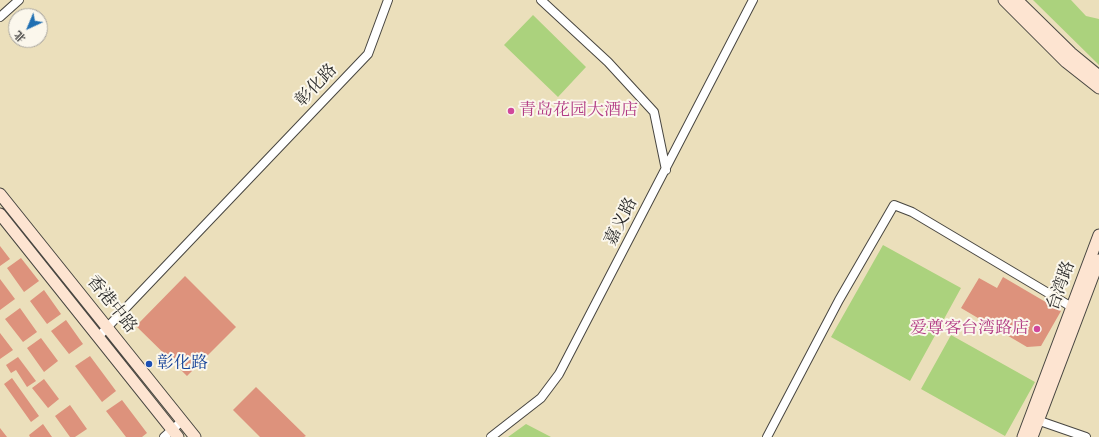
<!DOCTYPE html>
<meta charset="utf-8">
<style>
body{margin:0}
#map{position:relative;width:1099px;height:437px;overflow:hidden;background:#ebdfbb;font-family:"IM FELL Double Pica","Noto Serif SC",serif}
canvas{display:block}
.north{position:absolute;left:8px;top:8px;width:40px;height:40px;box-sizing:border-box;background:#fbf7ec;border:1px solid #a8a59f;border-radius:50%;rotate:224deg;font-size:11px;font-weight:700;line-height:16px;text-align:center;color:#2b2b2b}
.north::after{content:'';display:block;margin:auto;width:14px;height:18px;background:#1f6fb2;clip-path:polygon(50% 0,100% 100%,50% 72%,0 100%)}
</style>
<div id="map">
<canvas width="1099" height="437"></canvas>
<div class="north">北</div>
</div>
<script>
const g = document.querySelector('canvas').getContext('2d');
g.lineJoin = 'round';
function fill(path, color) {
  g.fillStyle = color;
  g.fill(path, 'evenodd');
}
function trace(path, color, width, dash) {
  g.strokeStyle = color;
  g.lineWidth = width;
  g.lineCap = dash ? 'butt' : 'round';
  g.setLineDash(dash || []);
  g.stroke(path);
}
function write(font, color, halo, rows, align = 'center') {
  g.font = font + ' "IM FELL Double Pica","Noto Serif SC",serif';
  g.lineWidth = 4;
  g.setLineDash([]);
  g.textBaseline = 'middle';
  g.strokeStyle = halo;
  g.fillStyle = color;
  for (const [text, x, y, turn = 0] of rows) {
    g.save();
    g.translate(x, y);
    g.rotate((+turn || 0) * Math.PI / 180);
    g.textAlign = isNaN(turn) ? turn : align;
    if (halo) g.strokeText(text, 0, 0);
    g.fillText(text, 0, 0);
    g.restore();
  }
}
fill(new Path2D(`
 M 1033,0 L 1071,0 L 1086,16 L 1099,19 L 1099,65 Z
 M 533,15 L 586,67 L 558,97 L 504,45 Z
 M 883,245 L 961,288 L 910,381 L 831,337 Z
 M 951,335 L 1035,382 L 1005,436 L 921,389 Z
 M 526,424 L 551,437 L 508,437 Z`), '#abd27d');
fill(new Path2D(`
 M 0,246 L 10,259 L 0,266 Z
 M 21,258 L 39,281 L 24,292 L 7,268 Z
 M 185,276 L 236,327 L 187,376 L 136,326 Z
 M 1003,277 L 1061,311 L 1041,346 L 1027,347 L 961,308 L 979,278 L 997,288 Z
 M 0,279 L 15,299 L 0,310 Z
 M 44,290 L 61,314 L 47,324 L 30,301 Z
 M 20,308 L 37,332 L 23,342 L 5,319 Z
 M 66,320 L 83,344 L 69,354 L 51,331 Z
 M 0,333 L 13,350 L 0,359 Z
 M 41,338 L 58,361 L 44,372 L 27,348 Z
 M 90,356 L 116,391 L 102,402 L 75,366 Z
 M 18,357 L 36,381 L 27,387 L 16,370 L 11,373 L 6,365 Z
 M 12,378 L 39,416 L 31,422 L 4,384 Z
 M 44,379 L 59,399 L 48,408 L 32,388 Z
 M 256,387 L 306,436 L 304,437 L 260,437 L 233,410 Z
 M 122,400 L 147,433 L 142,437 L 126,437 L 106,411 Z
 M 70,405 L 87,429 L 75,437 L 70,437 L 55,416 Z
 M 43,424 L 52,437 L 30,437 L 29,435 Z
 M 0,428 L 7,437 L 0,437 Z`), '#dd927c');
const street = new Path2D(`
 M 541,0 L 608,62 L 654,112 L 666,170
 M 0,17 L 19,0
 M 99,336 L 368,54 L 388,0
 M 1034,419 L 1086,437
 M 164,437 L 182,421
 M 491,437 L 541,398 L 559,374 L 753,0
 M 767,437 L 839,300 L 894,205 L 912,212 L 1075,309`);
const secondary = new Path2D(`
 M 1004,0 L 1066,62 L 1099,88
 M 1017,0 L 1071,53 L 1099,76
 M 0,194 L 195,437
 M 0,214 L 178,437
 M 1023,437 L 1099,235
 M 1032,437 L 1099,260`);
trace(street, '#484641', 10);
trace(secondary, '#484641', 13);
trace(street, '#fff', 8);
trace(secondary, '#fde4d1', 11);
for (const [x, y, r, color] of [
 [511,111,4,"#d1479c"],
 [1037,329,4,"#d1479c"],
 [149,364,4,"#1a4fb4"]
]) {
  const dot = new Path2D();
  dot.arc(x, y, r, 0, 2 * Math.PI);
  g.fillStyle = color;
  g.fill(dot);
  trace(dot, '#fbf7ec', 1.5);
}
write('17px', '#2b2b2b', '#fbf7ec', [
 ["彰化路",317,86,-46],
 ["嘉义路",622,222,-63],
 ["台湾路",1062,286,-70],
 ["香港中路",111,305,51]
]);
write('17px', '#b23c85', '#fbf7ec', [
 ["青岛花园大酒店",519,111],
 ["爱尊客台湾路店",1029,329,"right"]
], 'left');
write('17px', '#164399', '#fbf7ec', [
 ["彰化路",157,364]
], 'left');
</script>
